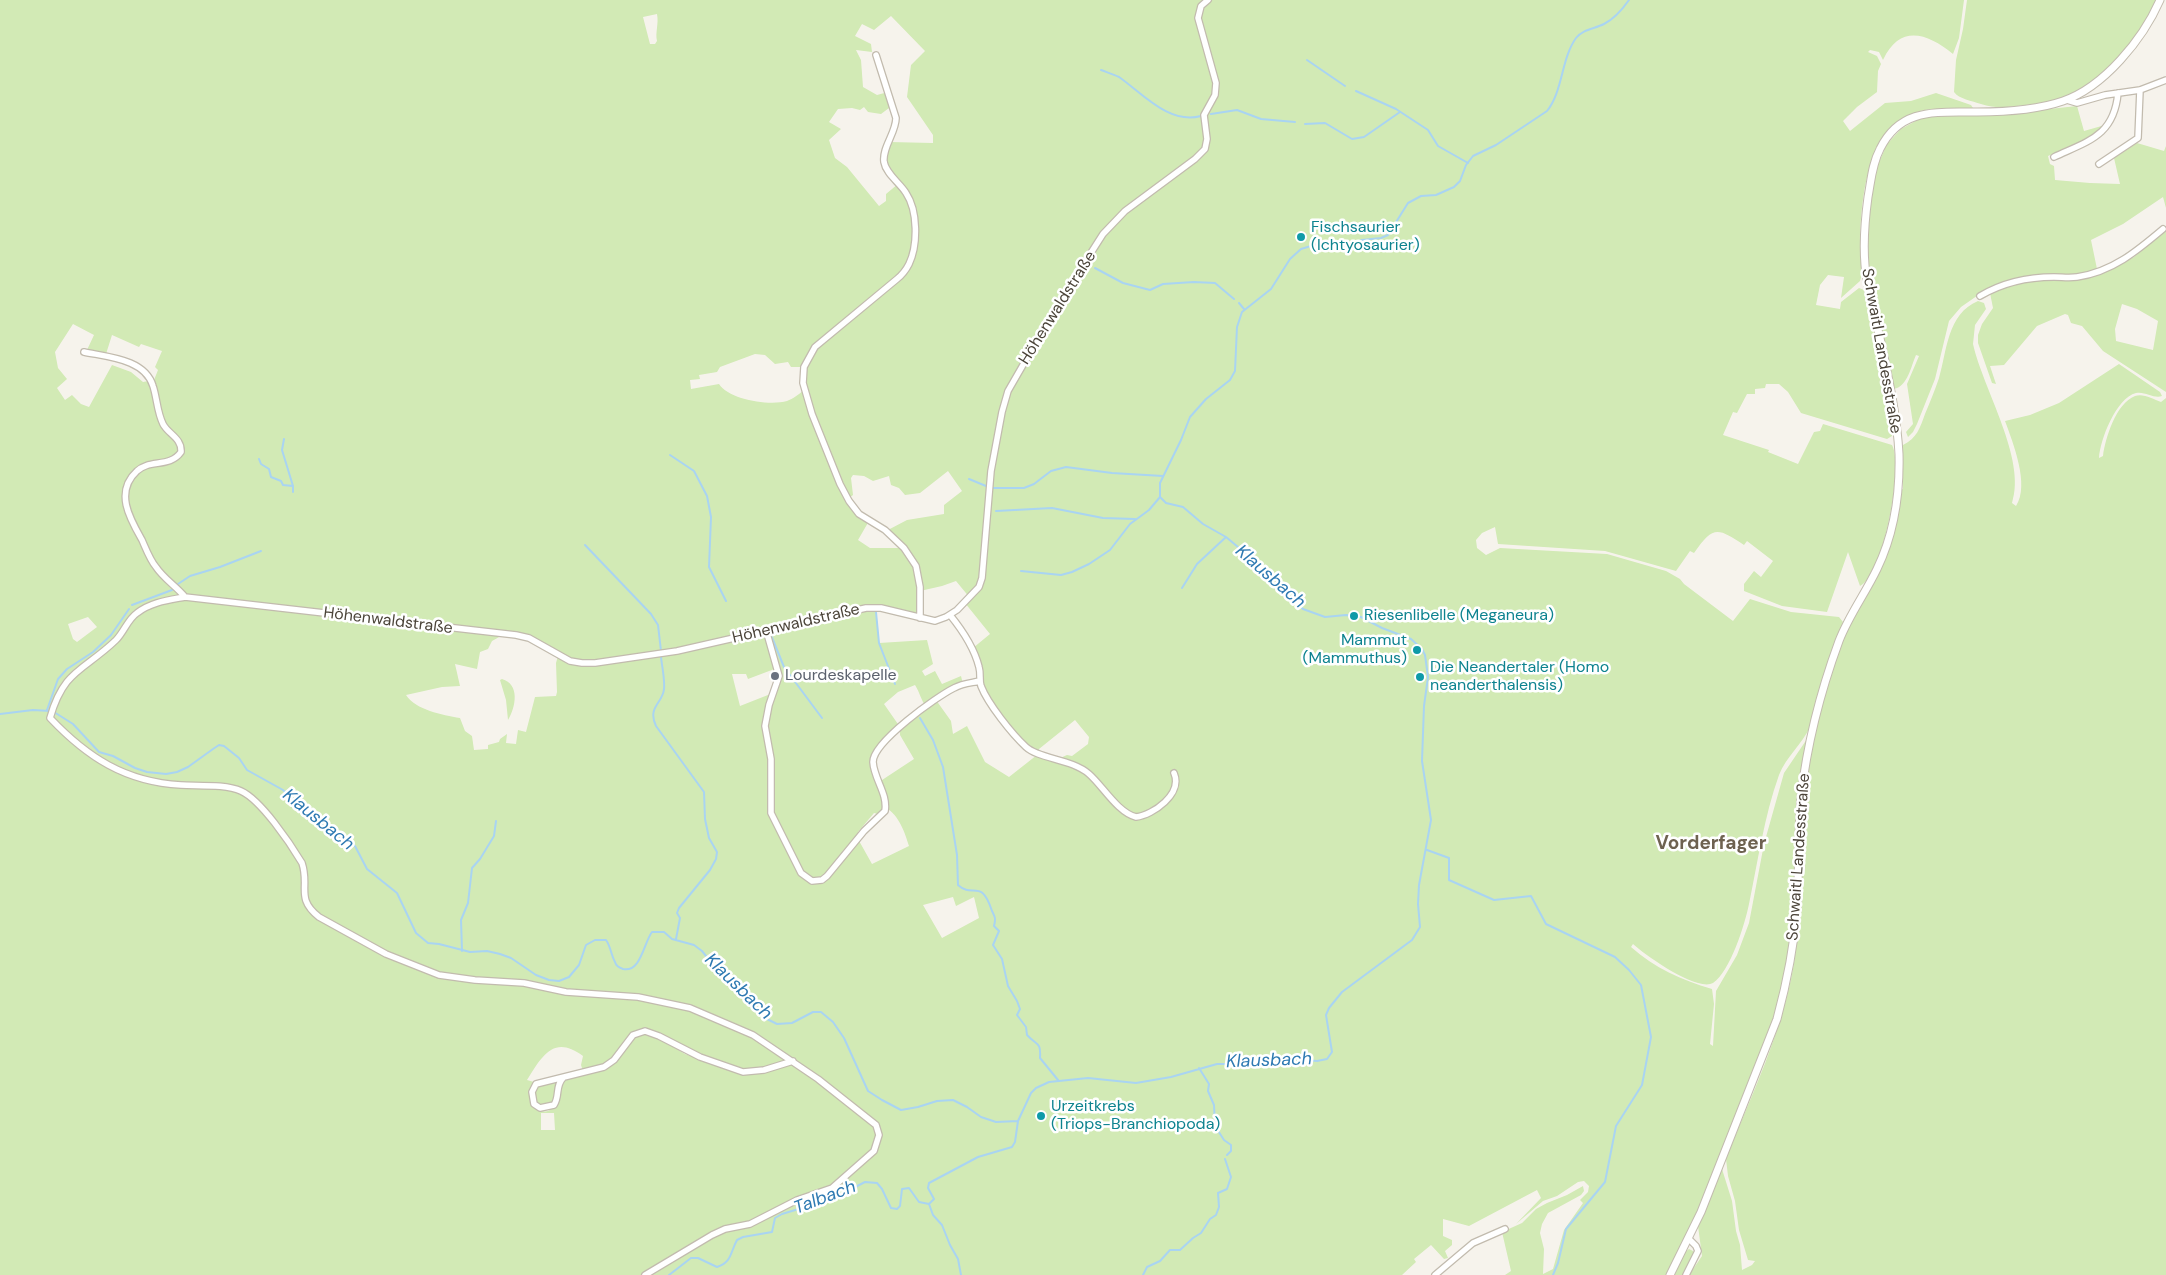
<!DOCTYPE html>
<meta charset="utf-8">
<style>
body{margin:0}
canvas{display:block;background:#f6f3ec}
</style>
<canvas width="2166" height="1275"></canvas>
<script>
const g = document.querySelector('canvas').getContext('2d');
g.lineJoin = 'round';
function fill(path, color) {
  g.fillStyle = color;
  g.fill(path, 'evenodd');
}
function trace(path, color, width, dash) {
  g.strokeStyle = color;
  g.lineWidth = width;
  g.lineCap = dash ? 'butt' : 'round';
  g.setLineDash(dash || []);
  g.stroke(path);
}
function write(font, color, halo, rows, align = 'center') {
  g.font = font + ' "DM Sans",sans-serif';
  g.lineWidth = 5;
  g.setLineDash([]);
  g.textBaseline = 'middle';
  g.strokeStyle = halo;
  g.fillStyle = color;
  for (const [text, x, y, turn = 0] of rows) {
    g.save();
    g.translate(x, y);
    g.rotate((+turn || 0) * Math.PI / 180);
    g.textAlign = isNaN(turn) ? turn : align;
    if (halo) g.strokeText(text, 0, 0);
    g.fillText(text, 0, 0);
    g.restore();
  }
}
fill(new Path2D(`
 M 0,0 L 1964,0 L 1959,38 L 1953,54 C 1927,33 1900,24 1883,60 L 1879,52 L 1870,50 L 1868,52 L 1877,56 L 1881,64 L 1878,71 L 1877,92 L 1857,107 L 1843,121 L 1850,131 L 1885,103 L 1911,101 L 1936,93 L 1971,105 L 1973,108 C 1956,112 1938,106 1920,111 C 1867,127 1862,193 1860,240 C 1860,252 1865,270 1860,281 L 1841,298 L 1844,277 L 1828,275 L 1820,285 L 1816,305 L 1840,309 L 1841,302 L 1859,288 L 1864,290 L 1887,391 L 1892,436 L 1887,439 L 1801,413 L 1788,392 L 1779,384 L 1766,384 L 1765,388 L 1755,389 L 1755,394 L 1747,394 L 1737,413 L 1733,412 L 1723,435 L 1769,450 L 1768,452 L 1798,464 L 1814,432 L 1820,431 L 1823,424 L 1892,445 C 1904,466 1883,576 1860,586 L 1848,552 L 1827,612 L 1782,606 L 1744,591 L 1744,584 L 1754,571 L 1761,577 L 1773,561 L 1747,541 L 1744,545 C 1717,527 1713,526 1694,553 L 1690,551 L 1676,571 L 1605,551 L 1498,544 L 1495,527 L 1482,533 L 1476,540 L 1477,548 L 1486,555 L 1500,548 L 1607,554 L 1666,571 L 1680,579 L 1684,584 L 1733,621 L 1750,599 L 1791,612 L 1839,617 L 1843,622 C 1837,642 1830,661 1824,680 C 1820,695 1817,714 1810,727 C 1802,744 1786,757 1779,775 C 1764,817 1758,861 1749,904 C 1745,924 1730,972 1713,983 C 1697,992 1645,955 1633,944 L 1631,947 C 1655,968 1681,980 1712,989 L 1714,1004 L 1710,1044 L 1713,1046 L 1716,991 L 1737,955 L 1749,923 L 1764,844 L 1784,773 L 1807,739 L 1795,858 L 1791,935 L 1783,986 L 1774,1018 L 1698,1211 L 1666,1275 L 1505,1275 L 1511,1271 L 1502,1232 L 1522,1223 L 1536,1209 L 1547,1203 L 1567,1195 L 1583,1186 L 1584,1191 L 1581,1195 L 1548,1213 L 1542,1224 L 1540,1233 L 1544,1249 L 1543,1274 L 1553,1269 L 1564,1230 L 1583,1203 L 1580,1200 L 1588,1192 L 1589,1186 L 1584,1181 L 1578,1182 L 1557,1196 L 1543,1201 L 1516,1224 L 1541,1198 L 1537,1190 L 1469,1226 L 1443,1219 L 1443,1236 L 1452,1240 L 1452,1245 L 1445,1251 L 1448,1258 L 1444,1259 L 1431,1245 L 1414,1259 L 1416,1262 L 1402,1275 L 650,1275 L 686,1254 L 683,1251 L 654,1266 L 642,1275 L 0,1275 ZM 657,14 C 659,24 655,32 657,41 L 655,44 L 650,44 L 643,17 ZM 891,16 L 925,51 L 911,65 L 907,97 L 933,135 L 933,143 L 889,142 L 884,163 L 898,184 L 886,194 L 886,201 L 879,206 L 847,167 L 835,158 L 829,140 L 841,129 L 829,122 L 838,109 L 852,108 L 860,110 L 864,107 L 868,112 L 881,114 L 893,105 L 888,92 L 877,95 L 863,87 L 861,60 L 856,50 L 872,52 L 871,44 L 855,36 L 862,24 L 874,30 ZM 73,324 L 94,335 L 87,350 L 106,354 L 112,335 L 139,347 L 141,344 L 162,351 L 155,367 L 158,370 L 154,380 L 143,382 L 131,372 L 112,365 L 89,407 L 81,404 L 72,395 L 65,400 L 57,388 L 67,379 L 58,368 L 55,352 ZM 755,354 L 765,355 L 775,364 L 788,362 L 791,367 L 804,367 L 804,390 C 799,394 793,399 787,401 C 770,406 729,400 719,384 L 691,389 L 690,380 L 700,379 L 699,375 L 717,372 L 720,367 ZM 948,471 L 962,491 L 944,505 L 944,514 L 907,520 L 886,531 L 903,548 L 870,548 L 858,540 L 869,521 L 848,499 L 853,495 L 851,478 L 853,475 L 864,476 L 873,481 L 889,476 L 891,485 L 899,488 L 905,495 L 920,493 ZM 956,581 L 970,598 L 965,603 L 990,634 L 973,648 L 982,688 L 1023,744 L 1037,755 L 1009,777 L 985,762 L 967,726 L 953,734 L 951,721 L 936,700 L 963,684 L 961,676 L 942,684 L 935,671 L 925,676 L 922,671 L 933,664 L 927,640 L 879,643 L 876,607 L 920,618 L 920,591 L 942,586 ZM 88,617 L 97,627 L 77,642 L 73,639 L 68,624 ZM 501,636 L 529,638 L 558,656 L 556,663 L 557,692 L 556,696 L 535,697 L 526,732 L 518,730 L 516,744 L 506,743 L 507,734 L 500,739 L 499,742 L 488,745 L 488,749 L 474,750 L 472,736 L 465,731 L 460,718 C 442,715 416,710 406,695 L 442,687 L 460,686 L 455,664 L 477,669 L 480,652 L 488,649 L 492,641 ZM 777,668 L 779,678 L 773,693 L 740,706 L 732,674 L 746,674 L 748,679 ZM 915,685 C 920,693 921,700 926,707 L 900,727 L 884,704 L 898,692 ZM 1075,720 L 1089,737 L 1088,744 L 1072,756 L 1067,755 L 1058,759 L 1038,752 L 1039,749 ZM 900,728 L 900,735 L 914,759 L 879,782 L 874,758 ZM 78,747 L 139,777 C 114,775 97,761 78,747 ZM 886,808 C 899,815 905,833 909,846 L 872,864 L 858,839 L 858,832 L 874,813 L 882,815 ZM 953,897 L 956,906 L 974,897 L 979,918 L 942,938 L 923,905 ZM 640,1030 L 743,1070 L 755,1070 L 793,1058 L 866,1114 L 793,1063 L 747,1074 L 737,1073 L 685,1054 L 662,1040 L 643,1034 L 637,1035 L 631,1041 L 607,1068 L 564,1080 C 558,1093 556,1123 533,1107 L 530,1099 L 534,1082 L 527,1080 C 542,1056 554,1034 583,1056 L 581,1065 L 583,1071 L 607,1064 ZM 541,1113 L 554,1113 L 555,1130 L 541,1130 Z
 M 1967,0 L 2156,0 C 2141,35 2108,75 2074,93 C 2059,101 2042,103 2026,105 C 2010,107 1996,109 1981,104 C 1972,101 1959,99 1954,92 L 1956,60 L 1963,29 Z
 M 2077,106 L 2084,131 L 2105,125 L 2097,135 L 2048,156 L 2050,164 L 2054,166 L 2055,180 L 2090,183 L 2120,184 L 2114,158 L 2137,143 L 2164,151 L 2166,146 L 2166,208 L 2163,197 L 2123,224 L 2091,240 L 2097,269 L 2095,271 L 2072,276 L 2051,275 L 1984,291 L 1961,307 L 1949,321 L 1935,379 L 1917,424 L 1913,432 L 1908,437 L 1906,432 L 1913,424 L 1907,384 L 1919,356 L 1916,355 C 1911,366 1908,386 1894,389 L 1872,289 L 1867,254 L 1868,226 L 1876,169 L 1887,144 L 1901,129 L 1923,117 L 1947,115 L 1994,115 Z
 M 2166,230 L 2166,392 L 2103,351 L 2082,326 L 2071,323 L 2068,315 L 2065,314 L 2037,326 L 2004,365 L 1990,366 L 1996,384 L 1992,383 L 1978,343 L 1978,335 L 1982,324 L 1993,308 L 1990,293 L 2019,282 L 2108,270 L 2134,257 ZM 2122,304 L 2137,309 L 2158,321 L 2153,350 L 2116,341 L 2115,329 Z
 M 1978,301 L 1984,303 L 1986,309 L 1975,325 L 1973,344 C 1983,389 2027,459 2012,503 L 2016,506 C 2030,485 2013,443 2005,421 L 2030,415 L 2059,403 L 2119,364 L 2160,392 L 2162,396 C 2154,399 2145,391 2136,393 C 2116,398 2100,440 2099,458 L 2103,456 C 2105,439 2116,403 2135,396 C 2143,393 2153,399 2161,402 L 2166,398 L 2166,1275 L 1689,1275 L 1702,1256 L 1698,1226 L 1722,1169 L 1732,1201 L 1736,1231 L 1740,1245 L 1742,1270 L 1752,1265 L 1755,1261 L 1748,1260 L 1739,1230 L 1735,1201 L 1728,1176 L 1726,1159 C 1751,1096 1783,1031 1794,963 C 1806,887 1797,809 1815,734 C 1824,699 1833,662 1847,629 C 1857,609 1870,590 1880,570 C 1893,544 1897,518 1900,490 L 1903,489 L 1903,445 C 1917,438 1920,428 1925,414 C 1930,402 1935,390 1939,378 C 1947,351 1947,314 1978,301 Z
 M 502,679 C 520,684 516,707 508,720 L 506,700 L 500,680 Z
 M 557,1081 L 555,1096 L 552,1105 L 539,1106 L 536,1103 L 533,1091 L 536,1087 Z
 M 1689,1249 L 1693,1251 L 1694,1254 L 1683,1275 L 1673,1275 L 1685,1252 Z`), '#d2eab5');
trace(new Path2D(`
 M 1307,60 L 1345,86
 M 1101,70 C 1106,72 1113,74 1119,77 C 1142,93 1169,125 1201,116
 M 1356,91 L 1396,109 L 1428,130 L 1438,146 L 1468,163
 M 1211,114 L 1237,110 L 1261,119 L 1295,122
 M 1305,124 L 1325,123 L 1352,139 L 1364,137 L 1400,112
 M 1095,268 L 1123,283 L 1150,290 L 1163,284 L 1194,282 L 1215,283 L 1234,299
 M 1239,303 L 1244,309
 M 284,439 L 282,450 L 293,486
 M 670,455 L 694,471 L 707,496 L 711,517 L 709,567 L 726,601
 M 259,459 L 261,464 L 269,469 L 271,477 L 281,481 L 283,485 L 293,486 L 293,492
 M 969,479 L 986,486
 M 992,488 L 1024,488 L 1034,484 L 1051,471 L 1066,467 L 1112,473 L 1163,476
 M 996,511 L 1052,508 L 1103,518 L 1135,519
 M 585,545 L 651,614 L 658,625 L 661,651
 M 1021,571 L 1061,575 L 1072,572 L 1089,564 L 1110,550 L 1130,524 L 1149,510 L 1160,497
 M 178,584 L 190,576 L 220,567 L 261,551
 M 1182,588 L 1197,564 L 1226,537
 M 132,605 L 172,590
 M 876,612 L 879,643 L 895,684
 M 771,635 L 784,667 L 822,718
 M 661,657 C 662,667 665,679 664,689 C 663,703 647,707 656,726 L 704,792 L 705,819 L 709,838 L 717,852 L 716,859 L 710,870 L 679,908 L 677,913 L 680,918 L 676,939
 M 47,710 L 58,679 L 67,669 L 93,652 L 111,635 L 129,609
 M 54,712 L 73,724 L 99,752 L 113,756 L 135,768 L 147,772 L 166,774 L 177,772 L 188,767 L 213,749 L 219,745 L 224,746 L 239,758 L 247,770 L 283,790 L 327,829 L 347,840 L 355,846 L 367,869 L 397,893 L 416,933 L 428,943 L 439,944 L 470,952 L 487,951 L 500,954 L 511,958 L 536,975 L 549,980 L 559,981 L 569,977 L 579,965 L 586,945 L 595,940 L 606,940 C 611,947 611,955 615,962 C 616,966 620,968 623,969 C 641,973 644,942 652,932 L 664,932 L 672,939 L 694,945 L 702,951 L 723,977 L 740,991 L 765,1018 L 777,1024 L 792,1023 L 813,1012 L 821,1012 L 833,1022 L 844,1038 L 868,1091 L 882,1100 L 901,1110 L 918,1107 L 937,1101 L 953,1100 L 967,1107 L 981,1117 L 996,1122 L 1018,1121 L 1031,1093 L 1036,1088 L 1049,1082 L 1088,1078 L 1136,1083 L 1171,1077 L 1217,1064 L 1250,1064 L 1284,1058 L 1317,1061 L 1327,1059 L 1332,1052 L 1326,1015 L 1329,1008 L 1342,992 L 1412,940 L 1420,927 L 1418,904 L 1419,885 L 1431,820 L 1422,761 L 1424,706 L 1428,677 L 1425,655 L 1422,649 L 1411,639 L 1382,628 L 1361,617 L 1346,615 L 1325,617 L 1303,609 L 1274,585 L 1244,552 L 1226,537 L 1203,524 L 1183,507 L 1166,503 L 1160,497 L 1160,483 L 1181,440 L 1190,417 L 1206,399 L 1230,380 L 1235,371 L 1237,327 L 1242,312 L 1271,289 L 1290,259 L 1301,249 L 1321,243 L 1342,249 L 1362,240 L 1381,238 L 1388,235 L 1408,203 L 1421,196 L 1436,195 L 1454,187 L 1460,181 L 1466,165 L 1473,156 L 1496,145 L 1547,111 C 1563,91 1561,59 1576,38 C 1583,29 1594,29 1604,24 C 1614,19 1622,10 1629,0
 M 0,714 L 33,710 L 50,711
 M 920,718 L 933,740 L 943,767 L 957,855 L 958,885 C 973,899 981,877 992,911 C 995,917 996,918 994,926 L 999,931 L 993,945 L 1002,959 L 1008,986 L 1017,1001 L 1020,1009 L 1017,1015 L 1026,1027 L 1027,1035 C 1037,1046 1041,1041 1040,1058 L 1058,1080
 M 1427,850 L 1449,858 L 1449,880 L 1494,900 L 1531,896 L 1546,924 L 1615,957 L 1629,970 L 1641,985 L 1651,1037 L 1642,1085 L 1616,1126 L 1605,1182 L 1566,1229 L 1558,1263 L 1553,1275
 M 462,951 L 461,920 L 468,903 L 472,868 L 480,859 L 494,836 L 496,821
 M 1199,1068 L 1209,1084 L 1208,1091 L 1214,1105 L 1215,1126 L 1224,1140 L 1231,1145 L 1231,1151 L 1227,1155
 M 929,1204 L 933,1215 L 942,1225 L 950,1245 L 958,1259 L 961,1275
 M 669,1275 L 691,1258 L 698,1258 L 717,1267 C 732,1262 730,1253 737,1240 L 743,1237 L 772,1232 L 775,1218 L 782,1214 L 832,1199 L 865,1182 L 877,1183 L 882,1189 L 891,1208 L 897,1209 L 900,1206 L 902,1189 L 909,1188 L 919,1202 L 929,1204 L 934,1199 L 928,1188 L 929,1183 L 978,1157 L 1012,1147 L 1015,1142 L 1018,1121
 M 1143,1275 L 1147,1267 L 1160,1261 L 1170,1250 L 1180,1250 L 1193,1238 L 1201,1233 L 1210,1219 L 1216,1215 L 1219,1207 L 1218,1193 L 1227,1189 L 1231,1177 L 1225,1159`), '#a9d4f2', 2);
const minor = new Path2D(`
 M 876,55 L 896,118 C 896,133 882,147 884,162 C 886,174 900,183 906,193 C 918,211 918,245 909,264 C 906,270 902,275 897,279 L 815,347 L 804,367 L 803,383 L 812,414 L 840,484 L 849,501 L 859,514 L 885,530 L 904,548 L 916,566 L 920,587 L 920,618
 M 2067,100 L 2077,103 L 2105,95 L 2140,90 L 2166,80
 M 2054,157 C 2088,141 2114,136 2118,93
 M 2099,164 L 2138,138 L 2140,90
 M 1980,296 C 2002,283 2028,277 2054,277 C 2062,277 2069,278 2077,277 C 2112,272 2137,251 2163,229
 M 84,352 C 108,357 145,359 153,386 C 157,398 157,412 163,424 C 168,434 182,438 181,452 C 170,468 149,459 137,471 C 114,492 130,519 142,540 C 146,549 150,560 156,567 C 164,579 176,586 185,597
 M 950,615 C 963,631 974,647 979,667 C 981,674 979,680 981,686 C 988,704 1012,734 1026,747 C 1039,759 1072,759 1089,774 C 1102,785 1118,813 1136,817 C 1153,815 1183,794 1174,773
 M 766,630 L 779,676 L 769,705 L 765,726 L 771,759 L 771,813 L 801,873 L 812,881 L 822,880 L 827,876 L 864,831 L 885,811 C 888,794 874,779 873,762 C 873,742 936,697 954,688 C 963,683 971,683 980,681
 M 563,1078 C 555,1086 560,1096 554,1105 L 540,1108 L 534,1104 L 532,1092 L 536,1084 L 604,1067 L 614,1060 L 633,1035 L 645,1031 L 659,1036 L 700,1057 L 743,1072 L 764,1070 L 793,1061
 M 645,1275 L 712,1235 L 725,1229 L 750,1224 L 797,1200 L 832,1188 L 874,1151 L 879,1135 L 876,1125 L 818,1079 L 753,1035 L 690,1008 L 638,997 L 566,992 L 524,983 L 475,980 L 439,975 L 386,954 L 319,917 C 295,898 310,887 302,863 C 290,843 261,800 241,791 C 226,784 198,786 181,785 C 125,782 87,757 50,718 C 64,669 84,671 116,640 C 124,632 128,619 137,613 C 151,602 169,600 185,597 L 516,635 L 529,638 L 570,661 L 582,663 L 595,663 L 677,651 L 866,608 L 881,608 L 935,621 L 946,617 L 957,610 L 979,587 L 982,578 L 991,471 L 1002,412 L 1008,391 L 1057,306 L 1103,234 L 1125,211 L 1195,159 L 1205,149 L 1207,139 L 1204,115 L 1215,95 L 1216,83 L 1198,18 L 1201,6 L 1208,0
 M 1435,1275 L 1473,1243 L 1505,1229
 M 1686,1275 L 1698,1251 L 1696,1246 L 1689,1239`);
const tertiary = new Path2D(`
 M 1670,1275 L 1701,1212 L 1777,1019 C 1787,982 1794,946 1797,909 C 1799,872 1798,834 1801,797 C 1807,744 1821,690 1839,641 C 1849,615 1865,594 1877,569 C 1894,534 1900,493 1899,454 C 1897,415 1888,376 1880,338 C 1874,314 1867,290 1865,265 C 1863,242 1865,219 1868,197 C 1871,181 1872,164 1880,149 C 1901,106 1939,113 1977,112 C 2005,112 2037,110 2063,101 C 2104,87 2143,39 2160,0`);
trace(minor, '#c2bbae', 8);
trace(tertiary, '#c2bbae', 9);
trace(minor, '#fff', 5.5);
trace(tertiary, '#fff', 7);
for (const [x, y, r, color] of [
 [1301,237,5,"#0f9aa8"],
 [1354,616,5,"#0f9aa8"],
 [1417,650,5,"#0f9aa8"],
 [775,676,5,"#6b7280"],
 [1420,677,5,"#0f9aa8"],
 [1041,1116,5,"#0f9aa8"]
]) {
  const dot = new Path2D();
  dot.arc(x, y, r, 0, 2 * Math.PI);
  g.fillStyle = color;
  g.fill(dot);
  trace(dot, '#fff', 2);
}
write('16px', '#0d838f', '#fff', [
 ["Fischsaurier",1311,228],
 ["(Ichtyosaurier)",1311,246],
 ["Riesenlibelle (Meganeura)",1364,616],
 ["Mammut",1407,641,"right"],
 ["(Mammuthus)",1407,659,"right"],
 ["Die Neandertaler (Homo",1430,668],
 ["neanderthalensis)",1430,686],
 ["Urzeitkrebs",1051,1107],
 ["(Triops-Branchiopoda)",1051,1125]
], 'left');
write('16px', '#4b4439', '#fff', [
 ["Höhenwaldstraße",1058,308,-58],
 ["Schwaitl Landesstraße",1881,351,80],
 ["Höhenwaldstraße",388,621,7],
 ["Höhenwaldstraße",796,624,-13],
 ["Schwaitl Landesstraße",1799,857,-86]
]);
write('16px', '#5b616d', '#fff', [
 ["Lourdeskapelle",785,676]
], 'left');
write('italic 18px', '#2e7ab2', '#fff', [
 ["Klausbach",1270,577,41],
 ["Klausbach",318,820,39],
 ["Klausbach",738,987,44],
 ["Klausbach",1269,1061,-2],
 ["Talbach",825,1198,-21]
]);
write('bold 19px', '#6e6250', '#fff', [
 ["Vorderfager",1711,844]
]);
</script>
